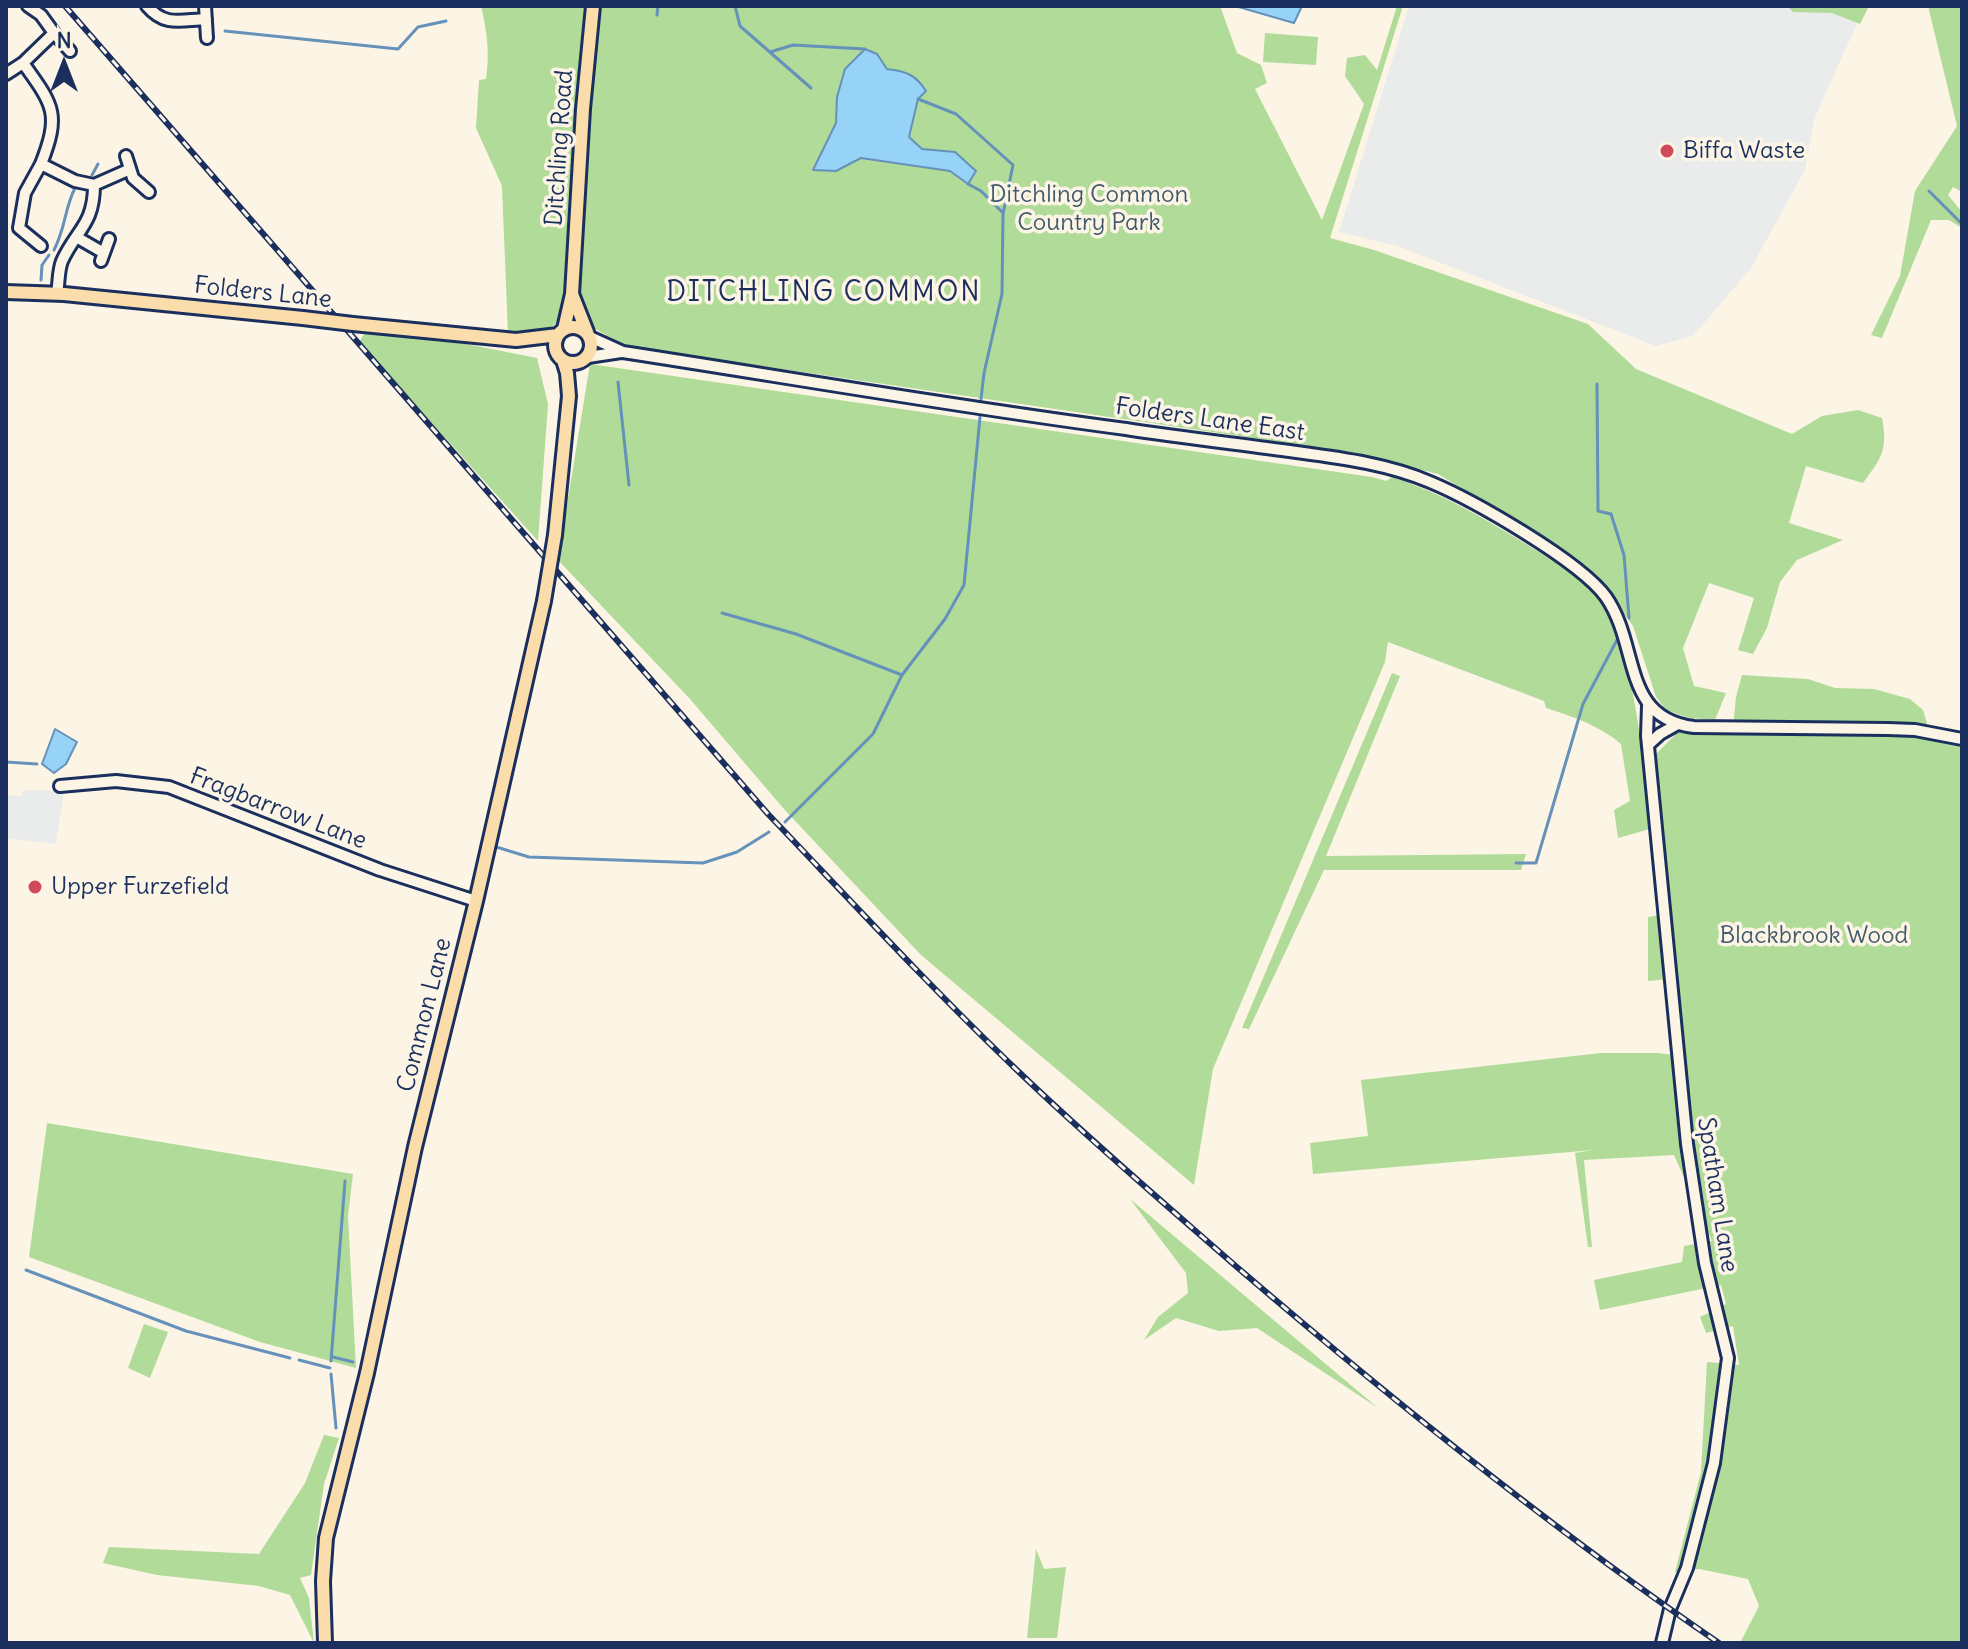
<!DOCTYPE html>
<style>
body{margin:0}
#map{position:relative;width:1968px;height:1649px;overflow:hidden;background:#fcf5e5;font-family:Delius,sans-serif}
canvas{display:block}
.frame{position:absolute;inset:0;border:8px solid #1b2f5e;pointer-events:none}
.north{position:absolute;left:24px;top:24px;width:80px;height:80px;-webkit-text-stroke:6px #fcf5e5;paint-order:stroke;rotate:0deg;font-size:22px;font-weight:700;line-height:32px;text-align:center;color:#1b2f5e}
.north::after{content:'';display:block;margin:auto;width:28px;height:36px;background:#1b2f5e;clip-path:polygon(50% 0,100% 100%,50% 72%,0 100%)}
</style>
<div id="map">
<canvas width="1968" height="1649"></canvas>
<div class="frame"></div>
<div class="north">N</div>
</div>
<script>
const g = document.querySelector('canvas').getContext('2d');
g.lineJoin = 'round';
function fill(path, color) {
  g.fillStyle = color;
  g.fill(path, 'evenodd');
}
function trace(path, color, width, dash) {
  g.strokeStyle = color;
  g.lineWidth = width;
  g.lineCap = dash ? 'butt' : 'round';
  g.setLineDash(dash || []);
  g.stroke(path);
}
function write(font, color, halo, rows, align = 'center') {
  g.font = font + ' Delius,sans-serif';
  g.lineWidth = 7;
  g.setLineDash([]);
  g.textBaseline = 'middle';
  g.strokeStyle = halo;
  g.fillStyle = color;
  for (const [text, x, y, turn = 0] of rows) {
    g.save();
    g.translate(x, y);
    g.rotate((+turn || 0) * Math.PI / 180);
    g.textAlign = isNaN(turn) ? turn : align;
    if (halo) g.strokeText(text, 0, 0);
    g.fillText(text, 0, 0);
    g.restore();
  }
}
fill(new Path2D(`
 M 1409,6 L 1865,6 L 1815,117 L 1805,170 L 1751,268 L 1693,336 L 1656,346 L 1397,246 L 1339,232 Z
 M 23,790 L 64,791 L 56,844 L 6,838 L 6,795 L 22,796 Z`), '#eaecec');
fill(new Path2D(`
 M 481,6 L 1220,6 L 1237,53 L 1261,65 L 1267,83 L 1255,89 L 1322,220 L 1364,104 L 1345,76 L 1347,58 L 1365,55 L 1377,70 L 1397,6 L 1403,6 L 1330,238 L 1374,250 L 1588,324 L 1636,369 L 1792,434 L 1822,416 L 1858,410 L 1882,418 C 1888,449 1882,458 1863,483 L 1806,466 L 1789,523 L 1843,540 L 1797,560 L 1780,582 L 1767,628 L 1753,654 L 1738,650 L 1754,598 L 1709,583 L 1683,648 L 1694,686 L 1726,693 L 1715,720 L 1689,718 L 1666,710 L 1656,697 L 1633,626 L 1606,589 L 1580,565 L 1546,540 L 1438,474 L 1349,452 L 624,346 L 584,322 L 560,319 C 547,335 527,333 508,335 L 502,186 L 476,128 L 479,80 L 486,79 C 490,54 487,32 481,6 Z
 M 1787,6 L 1869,6 L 1860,24 L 1832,13 L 1793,12 Z
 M 1928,6 L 1962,6 L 1962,192 L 1953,187 L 1948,195 L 1962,212 L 1962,228 L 1949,220 L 1931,220 L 1882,338 L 1871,335 L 1900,276 L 1915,191 L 1957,126 Z
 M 1265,33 L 1318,37 L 1316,65 L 1263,62 Z
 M 366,331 L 441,339 L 537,358 L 548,404 L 538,541 L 359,342 Z
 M 590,364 L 1372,477 L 1386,481 L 1392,477 C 1445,494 1492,523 1539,552 C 1561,565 1587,578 1602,600 C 1626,635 1639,723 1644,766 L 1681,729 L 1733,728 L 1736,697 L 1742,675 L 1808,679 L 1835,688 L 1874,689 L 1910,699 L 1923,710 L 1930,733 L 1962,740 L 1962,1643 L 1740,1643 L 1759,1606 L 1748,1579 L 1699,1569 L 1675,1572 L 1701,1472 L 1707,1362 L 1739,1365 L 1733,1326 L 1706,1333 L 1700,1317 L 1726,1304 L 1721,1285 L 1600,1310 L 1594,1280 L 1682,1262 L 1684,1246 L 1712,1241 L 1674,1155 L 1584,1160 L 1592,1247 L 1588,1247 L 1575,1153 L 1594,1150 L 1313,1174 L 1310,1143 L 1368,1136 L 1361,1080 L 1601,1053 L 1657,1053 L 1683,1056 L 1669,979 L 1648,981 L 1648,917 L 1667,914 L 1664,825 L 1618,838 L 1614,810 L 1630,801 L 1621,744 C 1599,725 1573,717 1546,708 L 1544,701 L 1388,642 L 1385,662 L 1213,1069 L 1194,1185 L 921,955 L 783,808 L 690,699 L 558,560 Z
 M 1392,673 L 1400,676 L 1326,856 L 1526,854 L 1521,870 L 1324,870 L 1249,1029 L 1242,1028 Z
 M 47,1123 L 353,1174 L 348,1216 L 356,1368 L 260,1342 L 29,1257 Z
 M 1130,1199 L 1378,1408 L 1257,1328 L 1219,1331 L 1176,1318 L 1144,1340 L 1158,1317 L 1188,1293 L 1186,1273 Z
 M 144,1324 L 168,1332 L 150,1378 L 128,1368 Z
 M 324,1435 L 339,1438 L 324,1484 L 311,1575 L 300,1578 L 309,1598 L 314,1643 L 290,1595 L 259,1586 L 157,1575 L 103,1563 L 109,1547 L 259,1554 L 305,1483 Z
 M 1036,1549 L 1044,1569 L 1066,1567 L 1057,1638 L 1027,1638 Z`), '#b1db98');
const water = new Path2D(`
 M 1235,6 L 1302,6 L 1294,23 Z
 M 865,49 L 877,54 L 887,69 C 906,71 916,75 926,91 L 918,99 L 909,137 L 922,149 L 955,152 L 976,171 L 968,184 L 950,171 L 861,158 L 836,171 L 813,170 L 836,123 L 837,97 L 845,69 Z
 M 55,729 L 77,742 L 66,764 L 54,773 L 42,764 Z`);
fill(water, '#97d2f7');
trace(water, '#6591ba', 2);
trace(new Path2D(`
 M 735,6 L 740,26 L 811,88
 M 657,15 L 658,6
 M 225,31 L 398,49 L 418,27 L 446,21
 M 770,52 L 793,45 L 865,49
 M 918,99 L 956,114 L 1013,165 L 1003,214 L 1002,294 L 984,373 L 981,399
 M 92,175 L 98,164
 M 968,184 L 981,191 L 1002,212
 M 1929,191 L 1962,224
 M 54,250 C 66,227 64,210 75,188
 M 41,280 L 42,265 L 49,255
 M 618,382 L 629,485
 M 1597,384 L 1598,511 L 1611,514 L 1624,555 L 1629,618
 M 722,613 L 796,634 L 902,675
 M 6,762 L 37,764
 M 785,822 L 873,734 L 902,675 L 945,619 L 964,585 L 980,417
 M 493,846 L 529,857 L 703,863 L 737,852 L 769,832
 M 1516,863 L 1536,863 L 1583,704 L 1617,640
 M 26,1270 L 186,1331 L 290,1358
 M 333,1357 L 353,1362
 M 299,1360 L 330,1368
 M 331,1361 L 345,1181
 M 331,1374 L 336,1428`), '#6591ba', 3);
const minor = new Path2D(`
 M 28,6 L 41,15 L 54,33 L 23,63 C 53,105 61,113 41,164 L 75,181 L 94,185 C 94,225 76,230 62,261 C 58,271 59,283 57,294
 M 147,6 C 165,27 180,20 206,19
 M 205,6 L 207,38
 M 54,33 L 70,51
 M 6,74 L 23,63
 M 126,156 L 133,178 L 149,192
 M 41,164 L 25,193 L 19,228 L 41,246
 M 94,185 L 128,170
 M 78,238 L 104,253
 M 101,261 L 109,239
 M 590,337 L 623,352 C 791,378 958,407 1126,429 C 1178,437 1230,443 1282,450 C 1332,457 1383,462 1430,482 C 1473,500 1580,561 1606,597 C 1640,646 1621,718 1694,727 L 1888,729 L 1915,730 L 1962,739
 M 588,357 L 621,352
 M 1648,706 L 1647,736 L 1687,1144 L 1705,1263 L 1728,1358 L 1714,1463 L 1687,1568 L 1670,1609 L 1662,1643
 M 1649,744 L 1660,734 L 1676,725
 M 60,786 L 116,781 L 169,787 L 380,870 L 476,901`);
const major = new Path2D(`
 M 6,292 L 64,294 L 303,318
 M 572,294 L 587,332
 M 353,324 L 516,340 L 558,335
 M555 345a18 18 0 1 1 36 0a18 18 0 1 1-36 0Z
 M 564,329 L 572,294 L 583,109 L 593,6
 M 555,535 L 569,396 L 567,373 L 563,360
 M 325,1643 L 323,1581 L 326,1538 L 367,1373 L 415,1147 L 476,901 L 544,601`);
trace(minor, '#1b2f5e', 16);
trace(major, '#1b2f5e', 18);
trace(minor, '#fcf5e5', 10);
trace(major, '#faddab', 12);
const rail = new Path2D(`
 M 65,6 L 768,814 C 851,901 933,990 1020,1073 C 1091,1141 1165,1204 1238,1268 C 1392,1400 1552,1529 1719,1643`);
trace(rail, '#1b2f5e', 6);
trace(rail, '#fcf5e5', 3, [9]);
const majorBridge = new Path2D(`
 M 303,318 L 353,324
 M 544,601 L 555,535`);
trace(majorBridge, '#1b2f5e', 18, []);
trace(majorBridge, '#faddab', 12);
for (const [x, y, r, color] of [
 [1667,151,8,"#d1495b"],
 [35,887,8,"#d1495b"]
]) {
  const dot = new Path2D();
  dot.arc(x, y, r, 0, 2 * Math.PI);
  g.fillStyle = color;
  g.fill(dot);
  trace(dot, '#fcf5e5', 3);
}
write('24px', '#1b2f5e', '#fcf5e5', [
 ["Ditchling Road",560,148,-86],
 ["Folders Lane",263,293,6],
 ["Folders Lane East",1210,420,8],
 ["Fragbarrow Lane",278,809,21],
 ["Common Lane",425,1015,-76],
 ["Spatham Lane",1717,1195,81]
]);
write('24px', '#1b2f5e', '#fcf5e5', [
 ["Biffa Waste",1683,151],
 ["Upper Furzefield",51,887]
], 'left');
write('24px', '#405a6c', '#fcf5e5', [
 ["Ditchling Common",1089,195],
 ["Country Park",1089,223],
 ["Blackbrook Wood",1814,936]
]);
g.letterSpacing = '2px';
write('28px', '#1b2f5e', '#fcf5e5', [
 ["DITCHLING COMMON",824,293]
]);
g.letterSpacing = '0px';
</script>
